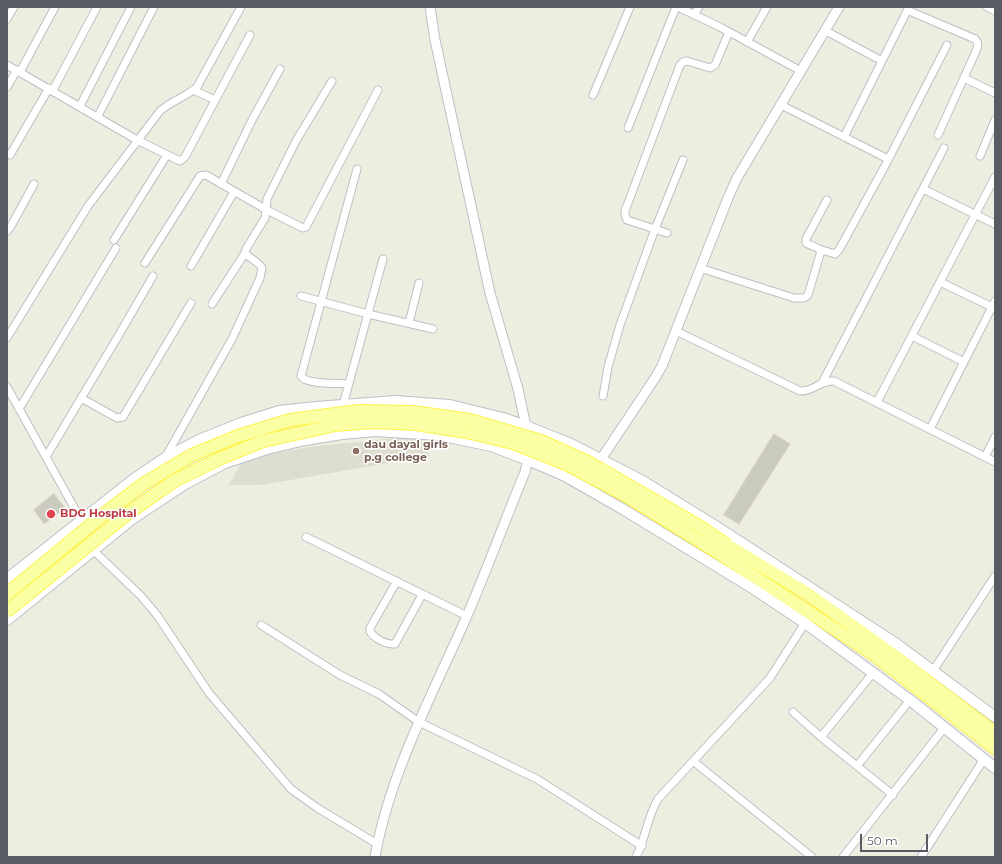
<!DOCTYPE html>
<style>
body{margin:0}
#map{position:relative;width:1002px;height:864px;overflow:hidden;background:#eeeee0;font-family:Montserrat,sans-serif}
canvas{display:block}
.frame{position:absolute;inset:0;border:8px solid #595b63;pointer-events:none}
.scale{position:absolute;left:860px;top:834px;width:68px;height:18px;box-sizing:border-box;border:2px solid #595b63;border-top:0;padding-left:5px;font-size:12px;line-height:14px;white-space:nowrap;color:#595b63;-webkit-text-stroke:3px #fff;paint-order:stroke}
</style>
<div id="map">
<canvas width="1002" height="864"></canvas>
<div class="frame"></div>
<div class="scale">50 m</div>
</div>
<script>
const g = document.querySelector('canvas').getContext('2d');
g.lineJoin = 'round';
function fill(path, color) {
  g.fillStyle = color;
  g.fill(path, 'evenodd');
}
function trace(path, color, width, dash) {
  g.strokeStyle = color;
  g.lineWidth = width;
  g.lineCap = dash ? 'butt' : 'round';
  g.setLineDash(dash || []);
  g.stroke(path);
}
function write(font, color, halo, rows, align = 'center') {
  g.font = font + ' Montserrat,sans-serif';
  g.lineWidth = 3;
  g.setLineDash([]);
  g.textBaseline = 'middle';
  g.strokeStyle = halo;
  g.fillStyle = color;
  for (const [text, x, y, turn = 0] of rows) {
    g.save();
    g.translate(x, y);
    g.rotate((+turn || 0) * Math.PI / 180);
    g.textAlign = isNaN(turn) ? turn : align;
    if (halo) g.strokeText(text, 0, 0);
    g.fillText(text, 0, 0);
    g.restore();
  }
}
fill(new Path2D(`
 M 405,421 L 418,434 L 430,456 L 261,485 L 229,485 L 243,459 L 308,447 L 397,438 Z`), '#dddecf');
const building = new Path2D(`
 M 774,434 L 790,444 L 739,524 L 724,515 Z
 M 54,494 L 65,508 L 44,524 L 34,510 Z`);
fill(building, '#cbcabf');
trace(building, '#d3d1be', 1);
const minor = new Path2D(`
 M 678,7 L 720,27 L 801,71
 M 987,7 L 995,11
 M 907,10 L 975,39 C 979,43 978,46 976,51 L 938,135
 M 694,15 L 699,7
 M 7,19 L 14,7
 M 826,31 L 882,61
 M 747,42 L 767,7
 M 7,65 L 137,140 L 180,161 L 185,157 L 250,35
 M 20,72 L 55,7
 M 964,78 L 995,93
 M 7,87 L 17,70
 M 53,90 L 97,7
 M 193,90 L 215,100
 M 593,95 L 630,7
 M 781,105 L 888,159
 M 80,106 L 131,7
 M 98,116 L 154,7
 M 628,128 L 676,7
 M 844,137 L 909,7
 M 10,155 L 49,88
 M 980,156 L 995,120
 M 221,184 L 252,120 L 280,69
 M 923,189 L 995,224
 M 7,231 L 11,226 L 34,184
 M 667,233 L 627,220 L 625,215 L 625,211 L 680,65 L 683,62 L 687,61 L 710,68 L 715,65 L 729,32
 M 114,240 L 167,155
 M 819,249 L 835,254 L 839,250 L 886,164 L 947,45
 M 145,263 L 200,176 L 206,175 L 267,210 L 303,228 L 306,227 L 378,90
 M 191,266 L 234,192
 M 700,268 L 794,298 L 804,298 L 808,295 L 821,251 C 817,246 810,246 806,243 L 806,239 L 827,200
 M 940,282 L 992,307
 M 301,296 L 368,314 L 433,329
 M 212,304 L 245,253
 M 409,323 L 419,283
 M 676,331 L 800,391 C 813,392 821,380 834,381 L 995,462
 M 912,336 L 964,362
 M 7,338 L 88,206 L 160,111 C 171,101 186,97 197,87 L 241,7
 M 822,383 L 944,148
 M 348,384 C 337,383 307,385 301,376 L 357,169
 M 7,387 L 81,520
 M 603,396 L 608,367 L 620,325 L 655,229 L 683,160
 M 81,398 L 117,418 L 123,417 L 191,303
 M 877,402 L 995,177
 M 343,405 L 383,259
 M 19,409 L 116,248
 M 930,429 L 995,301
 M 46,457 L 120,333 L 153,276
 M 985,457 L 995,437
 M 165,458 L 232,339 L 260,278 L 262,268 C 258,261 250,259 245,253 L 246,249 L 265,218 L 267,199 L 296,141 L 332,81
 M 306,537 L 467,616
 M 93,550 L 141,596 L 157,615 L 209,693 L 291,789 L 316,807 L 377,844
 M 397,581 L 370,628 L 370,631 C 373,638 387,645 395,644 L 422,595
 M 261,625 L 340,675 L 379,694 L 419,722 L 537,779 L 642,846
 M 933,671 L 995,576
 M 793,712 L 821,737 L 893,795
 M 821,737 L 873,673
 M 693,761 L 812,857
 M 857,766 L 910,700
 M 636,857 C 646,838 647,817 658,799 L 770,678 L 805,623
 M 843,857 L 944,728
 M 921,857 L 984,759`);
const tertiary = new Path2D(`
 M 430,7 L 435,40 L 490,293 L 518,389 L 527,431
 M 601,459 L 655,378 L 662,366 L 728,198 L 737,178 L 839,7
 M 375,857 C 390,772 432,696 466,618 C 487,570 505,520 525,472 L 529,454`);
const secondary = new Path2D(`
 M 7,579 L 134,479 L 165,458 L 199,440 L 241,423 L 279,411 L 316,407 L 395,401 L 450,405 L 503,418 L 526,426 L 571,444 L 641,480 L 714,525 L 898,645 L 995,717
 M 7,620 L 132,519 L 185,484 L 225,463 L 267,449 L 305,440 L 342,434 L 375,431 L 439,435 L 491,446 L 528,460 L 565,476 L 621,508 L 754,589 L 805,623 L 910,700 L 995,768`);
const primary = new Path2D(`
 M 727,545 L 808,594 L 881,646 L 995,733
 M 717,552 L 876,656 L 995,748`);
trace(minor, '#bebec6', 9);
trace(tertiary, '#bebec6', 11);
trace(secondary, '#bdbfc8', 12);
trace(primary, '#fef34a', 14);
trace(minor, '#fff', 7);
trace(tertiary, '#fff', 9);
trace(secondary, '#fff', 10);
trace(primary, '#faffa4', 12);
const primaryBridge = new Path2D(`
 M 7,594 L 104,514 L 143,484 L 192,455 L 238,436 L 290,420 L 358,411 L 413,412 L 470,420 L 541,441 L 590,463 L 699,526 L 727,545
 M 7,611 L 126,515 L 174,481 L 221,458 L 263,441 L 335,425 L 373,422 L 416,424 L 467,432 L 513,443 L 566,464 L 625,495 L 717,552`);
trace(primaryBridge, '#fef34a', 14, []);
trace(primaryBridge, '#faffa4', 12);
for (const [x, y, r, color] of [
 [356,451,4,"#8d6e63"],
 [51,514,5,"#e0444e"]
]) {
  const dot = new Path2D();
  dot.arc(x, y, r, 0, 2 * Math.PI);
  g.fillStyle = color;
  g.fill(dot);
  trace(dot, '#fff', 1.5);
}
write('bold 11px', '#785e54', '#fff', [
 ["dau dayal girls",364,445],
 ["p.g college",364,458]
], 'left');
write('bold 11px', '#be3a42', '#fff', [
 ["BDG Hospital",60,514]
], 'left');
</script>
